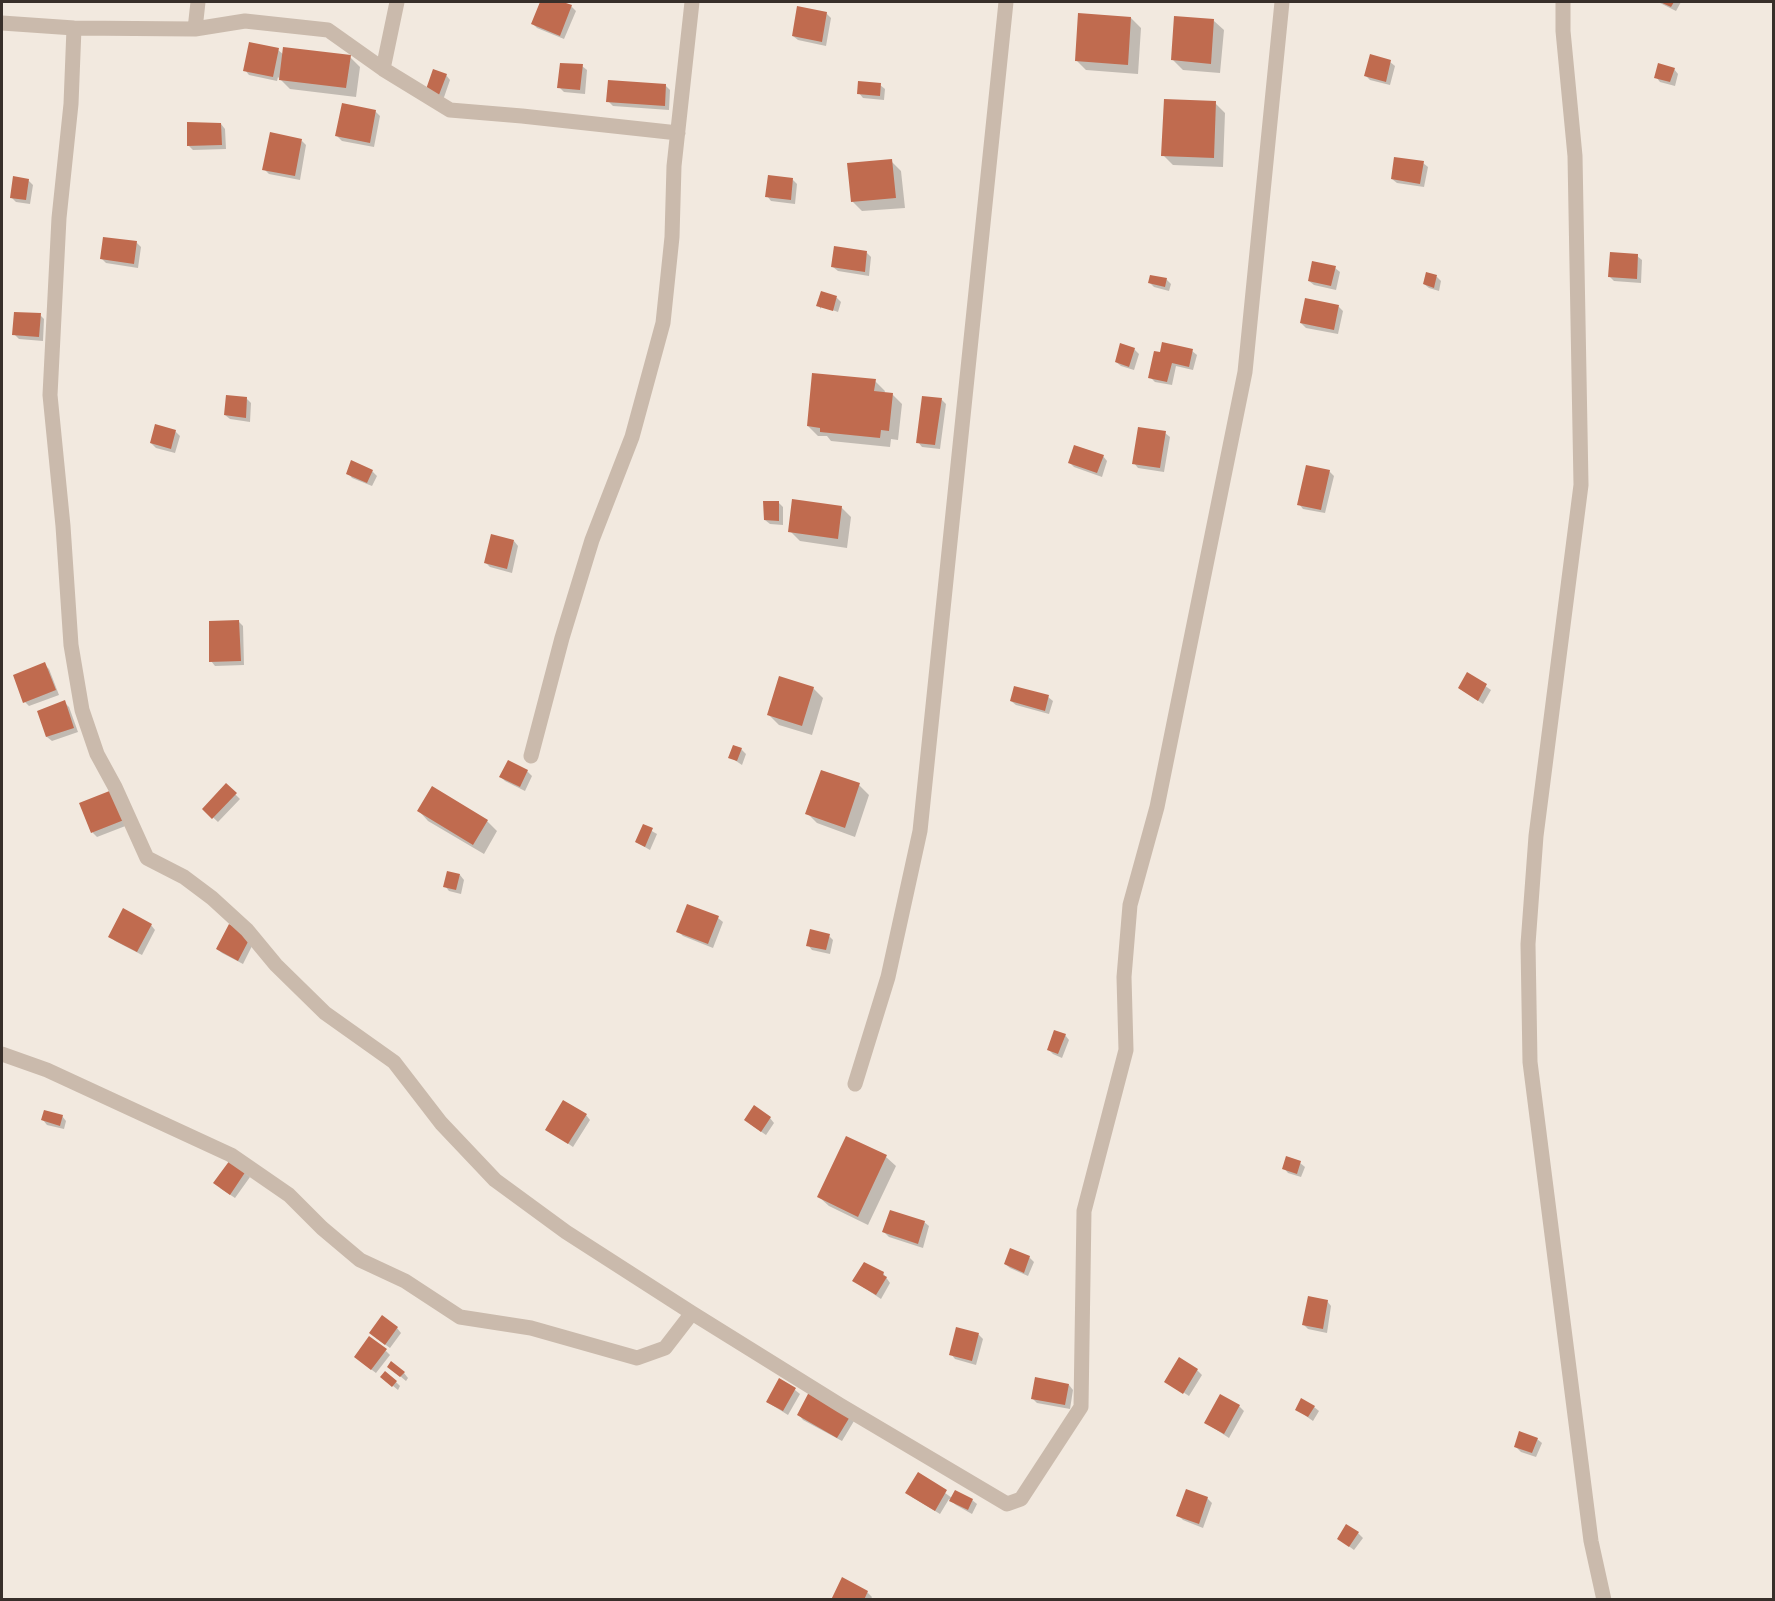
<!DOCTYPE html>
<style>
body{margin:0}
#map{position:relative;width:1775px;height:1601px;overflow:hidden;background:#f2e9df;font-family:Rubik,sans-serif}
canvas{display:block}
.frame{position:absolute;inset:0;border:3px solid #382f2a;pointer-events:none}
</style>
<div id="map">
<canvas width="1775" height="1601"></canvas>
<div class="frame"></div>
</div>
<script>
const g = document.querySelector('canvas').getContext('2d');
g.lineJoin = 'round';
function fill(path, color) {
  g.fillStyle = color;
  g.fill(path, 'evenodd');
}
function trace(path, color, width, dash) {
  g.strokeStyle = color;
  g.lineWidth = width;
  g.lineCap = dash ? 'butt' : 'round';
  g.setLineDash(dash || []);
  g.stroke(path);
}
fill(new Path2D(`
 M 541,2 L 558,2 L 571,6 L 576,11 L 564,39 L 537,28 L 533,24 Z
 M 1658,2 L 1681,2 L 1676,11 Z
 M 826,13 L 831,18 L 826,46 L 798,40 L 793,36 Z
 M 1131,18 L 1141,28 L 1138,74 L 1086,70 L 1076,60 Z
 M 1214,21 L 1224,30 L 1220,73 L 1183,70 L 1173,60 Z
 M 278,50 L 284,55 L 350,57 L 360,67 L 356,97 L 290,89 L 278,77 L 277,81 L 249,75 L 245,70 Z
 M 1390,62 L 1395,66 L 1390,85 L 1370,80 L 1365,75 Z
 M 582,66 L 587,70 L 585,94 L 564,92 L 559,87 Z
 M 1674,69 L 1678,74 L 1675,86 L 1660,82 L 1656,77 Z
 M 446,75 L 450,80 L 442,103 L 426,95 Z
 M 665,85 L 670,90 L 669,110 L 613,106 L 608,101 Z
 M 880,85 L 885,89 L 884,100 L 863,98 L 859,93 Z
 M 1215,103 L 1225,113 L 1223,167 L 1173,165 L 1163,155 Z
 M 375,111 L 380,116 L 374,147 L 342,141 L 337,136 Z
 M 221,124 L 225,129 L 226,149 L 193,150 L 188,145 Z
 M 302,141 L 306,145 L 300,180 L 269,174 L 264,169 Z
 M 891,161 L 901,171 L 905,208 L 862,211 L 852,201 Z
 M 1423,163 L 1428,167 L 1424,187 L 1397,183 L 1392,179 Z
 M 28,180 L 33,185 L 30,204 L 16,202 L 11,197 Z
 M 793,180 L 797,184 L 795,204 L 771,201 L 767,196 Z
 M 136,242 L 141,247 L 138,268 L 106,263 L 102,259 Z
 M 867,253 L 871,257 L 869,276 L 838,271 L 833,267 Z
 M 1637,256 L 1642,260 L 1641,283 L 1614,281 L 1609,276 Z
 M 1335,268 L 1340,272 L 1336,290 L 1314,285 L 1309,281 Z
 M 1427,274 L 1437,277 L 1441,281 L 1439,291 L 1429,288 L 1424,284 Z
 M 1166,279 L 1171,284 L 1169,291 L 1154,287 L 1150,283 Z
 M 822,293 L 837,298 L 841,302 L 838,312 L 821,306 L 821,309 L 818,305 Z
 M 1338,306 L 1343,311 L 1338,334 L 1306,328 L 1301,323 Z
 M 40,315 L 44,319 L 43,341 L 19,339 L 14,334 Z
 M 1134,349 L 1139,354 L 1134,370 L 1121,366 L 1116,362 Z
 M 1192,351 L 1197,355 L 1193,370 L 1176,366 L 1172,385 L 1155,382 L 1150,377 L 1155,353 Z
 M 875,381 L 885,391 L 884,394 L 892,394 L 902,404 L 898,440 L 891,439 L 890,447 L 831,441 L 827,436 L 818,436 L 808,426 Z
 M 247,399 L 251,403 L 250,422 L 230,419 L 225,415 Z
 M 941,399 L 946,404 L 940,449 L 922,447 L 918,442 Z
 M 175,431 L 180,436 L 175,453 L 156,448 L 151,443 Z
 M 1165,433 L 1170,437 L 1164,472 L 1138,468 L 1134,463 Z
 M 1103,456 L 1107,461 L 1102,477 L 1074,467 L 1070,463 Z
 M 372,471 L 377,476 L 372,486 L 352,478 L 348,473 Z
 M 1329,471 L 1334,476 L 1325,513 L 1303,509 L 1299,504 Z
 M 778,502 L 783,507 L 783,525 L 770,524 L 765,520 Z
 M 841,507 L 851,517 L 847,548 L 800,541 L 790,531 Z
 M 514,541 L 518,546 L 512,573 L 490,567 L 485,562 Z
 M 239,622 L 243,626 L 244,665 L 215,666 L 211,661 Z
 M 44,664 L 49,669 L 59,695 L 29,706 L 25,702 Z
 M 1468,674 L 1491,690 L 1483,704 L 1459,688 Z
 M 813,688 L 823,698 L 812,735 L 779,725 L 769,715 Z
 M 1048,697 L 1053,701 L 1049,714 L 1016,705 L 1011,701 Z
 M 64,702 L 69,707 L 78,732 L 52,741 L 47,737 L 39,712 Z
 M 741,749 L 746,754 L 742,765 L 730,757 Z
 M 527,771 L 532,776 L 525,791 L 505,781 L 501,777 Z
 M 226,785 L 240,799 L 218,822 L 204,809 Z
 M 859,785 L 869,795 L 855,837 L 817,823 L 807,813 Z
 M 112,791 L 128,825 L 97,837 L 93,833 L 81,804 Z
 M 419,811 L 487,821 L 497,831 L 484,854 L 428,821 Z
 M 643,826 L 657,834 L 650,850 L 636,842 Z
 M 460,875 L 464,880 L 461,894 L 449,891 L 445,886 Z
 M 718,918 L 723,922 L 713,948 L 683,936 L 678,931 Z
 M 151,925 L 155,930 L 142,955 L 115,941 L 110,936 Z
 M 229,926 L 254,942 L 243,964 L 222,953 L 217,949 Z
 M 829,936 L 833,940 L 830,954 L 812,950 L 808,945 Z
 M 1065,1035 L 1069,1040 L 1062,1058 L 1053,1054 L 1048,1049 Z
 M 586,1115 L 590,1120 L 573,1147 L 547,1129 Z
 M 62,1116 L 66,1121 L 64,1129 L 47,1125 L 43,1120 Z
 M 770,1118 L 774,1123 L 766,1135 L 750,1124 Z
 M 886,1157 L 896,1166 L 868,1225 L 829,1206 L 819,1197 Z
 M 231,1162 L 250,1177 L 235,1198 L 220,1188 Z
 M 1300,1163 L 1305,1167 L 1301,1177 L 1288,1173 L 1284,1168 Z
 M 924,1222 L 929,1226 L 923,1248 L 889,1237 L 884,1232 Z
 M 1029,1257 L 1034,1262 L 1028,1276 L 1010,1268 L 1005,1264 Z
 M 883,1273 L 890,1283 L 881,1299 L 854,1281 Z
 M 1327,1301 L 1331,1306 L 1327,1333 L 1308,1329 L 1304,1325 Z
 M 397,1328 L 401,1333 L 390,1348 L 376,1338 Z
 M 958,1329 L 979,1335 L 983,1339 L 976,1365 L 955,1359 L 951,1354 Z
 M 386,1351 L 390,1355 L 376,1373 L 360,1361 Z
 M 1197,1370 L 1202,1375 L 1189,1396 L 1169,1383 Z
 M 394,1371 L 404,1373 L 408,1378 L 406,1381 Z
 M 387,1381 L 396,1382 L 400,1386 L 398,1390 Z
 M 1069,1385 L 1073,1390 L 1070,1409 L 1037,1403 L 1032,1398 Z
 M 795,1390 L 800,1394 L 788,1415 L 767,1402 Z
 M 810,1394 L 854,1421 L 842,1441 L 803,1420 L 799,1415 Z
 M 1239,1406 L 1244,1411 L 1229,1438 L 1206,1423 Z
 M 1314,1407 L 1319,1411 L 1313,1421 L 1296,1409 Z
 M 1537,1439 L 1542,1443 L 1536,1457 L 1521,1452 L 1516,1447 Z
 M 919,1474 L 952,1498 L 972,1500 L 977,1504 L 972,1514 L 956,1505 L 949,1499 L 940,1514 L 912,1497 Z
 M 1207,1498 L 1212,1503 L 1203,1528 L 1183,1520 L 1178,1515 Z
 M 1358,1533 L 1363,1538 L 1354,1550 L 1339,1539 Z
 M 867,1592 L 872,1597 L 870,1600 L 832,1600 Z`), '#0003');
fill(new Path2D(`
 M 540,2 L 563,2 L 572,5 L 560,36 L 531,24 Z
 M 1660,2 L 1674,2 L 1671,7 Z
 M 797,6 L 827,12 L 822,42 L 792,36 Z
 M 1078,13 L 1131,17 L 1128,65 L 1075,61 Z
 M 1174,16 L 1214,19 L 1211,64 L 1171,60 Z
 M 249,42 L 279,48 L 273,77 L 243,71 Z
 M 283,47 L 351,55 L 346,88 L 279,80 Z
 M 1370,54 L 1391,60 L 1386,82 L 1364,76 Z
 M 560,63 L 583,64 L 580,90 L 557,88 Z
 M 1658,63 L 1675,68 L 1670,82 L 1654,78 Z
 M 433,69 L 447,74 L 437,100 L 424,95 Z
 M 608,80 L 666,84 L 665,106 L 606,102 Z
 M 858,81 L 881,83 L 880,96 L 857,94 Z
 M 1164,99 L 1216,101 L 1214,158 L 1161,156 Z
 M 342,103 L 376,110 L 370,143 L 335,136 Z
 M 187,122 L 221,123 L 222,145 L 187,146 Z
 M 270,132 L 302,139 L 295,176 L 262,170 Z
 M 1394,157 L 1424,161 L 1420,184 L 1391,179 Z
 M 892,159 L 896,198 L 851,202 L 847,163 Z
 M 768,175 L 793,178 L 791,200 L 765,197 Z
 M 13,176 L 29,179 L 26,200 L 10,198 Z
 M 103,237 L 137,241 L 134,264 L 100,259 Z
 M 834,246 L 867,251 L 865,272 L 831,267 Z
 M 1610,252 L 1638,254 L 1637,279 L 1608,277 Z
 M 1312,261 L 1336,266 L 1331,286 L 1308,281 Z
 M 1426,272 L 1437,275 L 1434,288 L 1423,284 Z
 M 1150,275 L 1167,278 L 1165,287 L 1148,283 Z
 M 821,291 L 837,296 L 833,311 L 816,306 Z
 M 1305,298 L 1339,305 L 1334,330 L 1300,323 Z
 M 14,312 L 41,313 L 39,337 L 12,335 Z
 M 1162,342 L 1193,349 L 1189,367 L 1172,363 L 1167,382 L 1148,378 L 1154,351 L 1160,352 Z
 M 1120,343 L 1135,348 L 1129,367 L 1115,362 Z
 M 812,373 L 876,379 L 874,391 L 893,393 L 889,431 L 881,430 L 880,438 L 820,432 L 820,428 L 807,426 Z
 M 226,395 L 247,397 L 246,418 L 224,415 Z
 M 922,396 L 942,398 L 935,445 L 916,443 Z
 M 155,424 L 176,430 L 171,449 L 150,443 Z
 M 1138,427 L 1166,431 L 1160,468 L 1132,464 Z
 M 1074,445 L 1104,455 L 1097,473 L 1068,463 Z
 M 351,460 L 373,470 L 367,483 L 346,474 Z
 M 1306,465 L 1330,470 L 1321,510 L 1297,505 Z
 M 792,499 L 842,506 L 838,539 L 788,532 Z
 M 763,501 L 779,501 L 779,521 L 764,520 Z
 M 491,534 L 514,540 L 507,569 L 484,563 Z
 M 239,620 L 241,661 L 209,662 L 209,621 Z
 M 45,662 L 56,690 L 23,703 L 13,675 Z
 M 1467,672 L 1487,684 L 1478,701 L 1458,688 Z
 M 779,676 L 814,687 L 802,726 L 767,715 Z
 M 1014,686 L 1049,695 L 1045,711 L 1010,701 Z
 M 65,700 L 74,728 L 46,737 L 37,711 Z
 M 733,745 L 742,748 L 737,761 L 728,758 Z
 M 508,760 L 528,770 L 520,787 L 499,777 Z
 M 821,770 L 860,783 L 845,828 L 805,814 Z
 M 226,783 L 237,793 L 212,819 L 202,809 Z
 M 432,786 L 488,820 L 473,845 L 417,811 Z
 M 112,790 L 124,820 L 91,833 L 79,803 Z
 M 643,824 L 653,828 L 645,847 L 635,842 Z
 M 447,871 L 460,874 L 456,890 L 443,887 Z
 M 687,904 L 719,916 L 708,944 L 676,932 Z
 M 123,908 L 152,924 L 137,952 L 108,937 Z
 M 229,924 L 251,936 L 238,961 L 216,949 Z
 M 810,929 L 830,934 L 826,950 L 806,946 Z
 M 1054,1030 L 1066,1034 L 1058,1054 L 1047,1050 Z
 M 563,1100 L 587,1114 L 568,1144 L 545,1130 Z
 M 754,1105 L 771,1117 L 761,1132 L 744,1120 Z
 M 44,1110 L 63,1115 L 60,1126 L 41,1120 Z
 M 846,1136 L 887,1155 L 858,1217 L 817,1197 Z
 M 1286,1156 L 1301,1161 L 1297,1174 L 1282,1169 Z
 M 230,1160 L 246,1171 L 230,1195 L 213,1183 Z
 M 890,1210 L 925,1221 L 918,1244 L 882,1232 Z
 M 1010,1248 L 1030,1256 L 1024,1273 L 1004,1264 Z
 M 864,1262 L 884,1272 L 883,1275 L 887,1277 L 876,1295 L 852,1281 Z
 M 1308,1296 L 1328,1300 L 1323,1329 L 1302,1325 Z
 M 382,1315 L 398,1327 L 385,1345 L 369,1333 Z
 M 956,1327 L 979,1333 L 972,1361 L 949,1355 Z
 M 369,1336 L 387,1349 L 371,1370 L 354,1357 Z
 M 1179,1357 L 1198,1369 L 1183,1394 L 1164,1382 Z
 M 391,1361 L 405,1372 L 400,1377 L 387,1367 Z
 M 385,1371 L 397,1381 L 392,1387 L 380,1377 Z
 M 1035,1377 L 1069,1384 L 1065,1405 L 1031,1399 Z
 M 779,1378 L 796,1388 L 783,1411 L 766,1402 Z
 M 809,1392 L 851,1415 L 837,1438 L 797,1415 Z
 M 1220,1394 L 1240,1405 L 1224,1434 L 1204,1423 Z
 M 1301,1398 L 1315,1406 L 1308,1417 L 1295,1410 Z
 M 1519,1431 L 1538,1438 L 1532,1453 L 1514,1447 Z
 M 918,1472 L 947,1490 L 935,1511 L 905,1493 Z
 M 1186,1489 L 1208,1497 L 1199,1524 L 1176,1516 Z
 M 955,1490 L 973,1499 L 968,1510 L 949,1501 Z
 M 1346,1524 L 1359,1532 L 1349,1547 L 1337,1539 Z
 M 842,1577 L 868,1591 L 864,1600 L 831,1600 Z`), '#c06b4f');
trace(new Path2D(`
 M 1563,2 L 1563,31 L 1575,156 L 1581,485 L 1536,836 L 1528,944 L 1530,1062 L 1591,1541 L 1604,1600
 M 2,23 L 74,28 L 195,29 L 245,21 L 328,30 L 383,69 L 450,110 L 522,116 L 678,133
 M 74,28 L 71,104 L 59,218 L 50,395 L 63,526 L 71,645 L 82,710 L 97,754 L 115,787 L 147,858 L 184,877 L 212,898 L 247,930 L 276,965 L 325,1013 L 394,1062 L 441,1123 L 495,1180 L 566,1232 L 692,1313 L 840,1405 L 1007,1504 L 1021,1499 L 1081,1407 L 1084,1211 L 1126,1050 L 1124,977 L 1130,905 L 1157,807 L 1245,372 L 1282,2
 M 195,29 L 198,2
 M 383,69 L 397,2
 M 531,756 L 562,638 L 592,540 L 632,437 L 663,323 L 672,237 L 674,166 L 692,2
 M 2,1054 L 47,1070 L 231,1155 L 289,1195 L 322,1228 L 360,1260 L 405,1281 L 460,1317 L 531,1328 L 637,1358 L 665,1348 L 692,1313
 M 855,1084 L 888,977 L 920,831 L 1006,2`), '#cabaac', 15);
</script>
